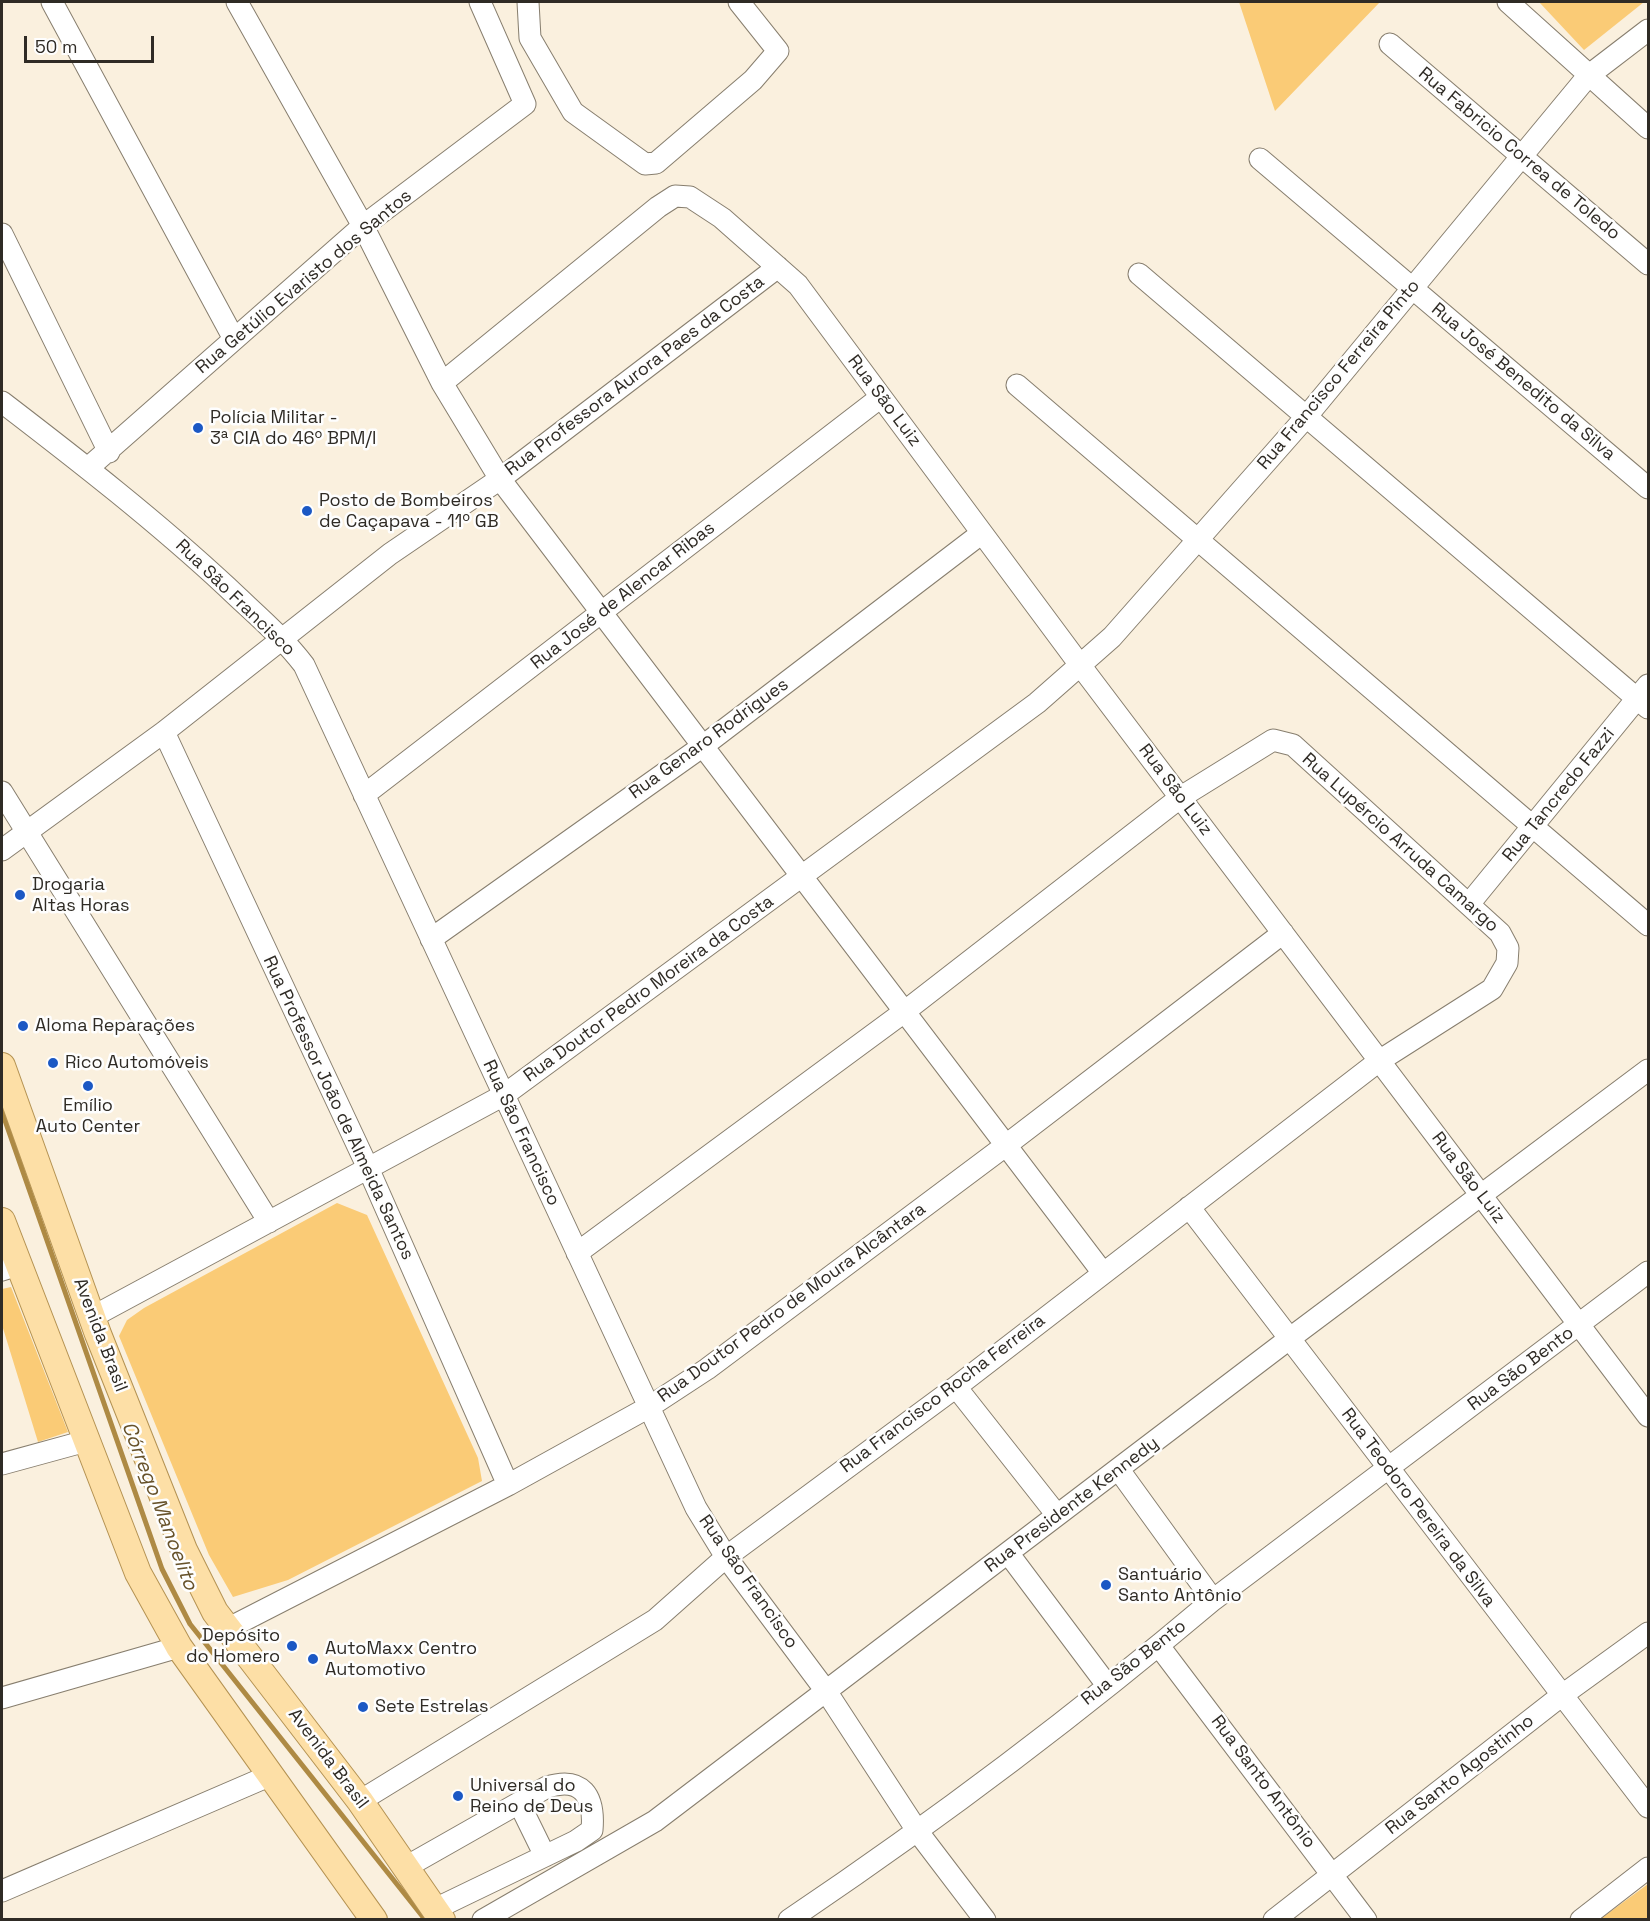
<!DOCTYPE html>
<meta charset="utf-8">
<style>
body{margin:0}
#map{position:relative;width:1650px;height:1921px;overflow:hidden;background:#faf0de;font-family:"Space Grotesk",sans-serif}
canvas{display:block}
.frame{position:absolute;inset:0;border:3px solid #2f2b25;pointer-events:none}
.scale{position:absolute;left:24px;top:36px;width:130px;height:27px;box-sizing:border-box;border:3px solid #2f2b25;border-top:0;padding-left:8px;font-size:18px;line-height:21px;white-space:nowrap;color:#2f2b25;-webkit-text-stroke:4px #fefefe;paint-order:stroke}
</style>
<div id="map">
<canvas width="1650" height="1921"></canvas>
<div class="frame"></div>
<div class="scale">50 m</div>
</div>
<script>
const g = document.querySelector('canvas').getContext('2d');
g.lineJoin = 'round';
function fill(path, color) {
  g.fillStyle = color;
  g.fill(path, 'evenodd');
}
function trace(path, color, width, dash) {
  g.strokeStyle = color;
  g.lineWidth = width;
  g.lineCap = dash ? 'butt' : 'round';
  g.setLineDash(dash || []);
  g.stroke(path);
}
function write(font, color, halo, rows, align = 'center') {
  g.font = font + ' "Space Grotesk",sans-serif';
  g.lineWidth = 5;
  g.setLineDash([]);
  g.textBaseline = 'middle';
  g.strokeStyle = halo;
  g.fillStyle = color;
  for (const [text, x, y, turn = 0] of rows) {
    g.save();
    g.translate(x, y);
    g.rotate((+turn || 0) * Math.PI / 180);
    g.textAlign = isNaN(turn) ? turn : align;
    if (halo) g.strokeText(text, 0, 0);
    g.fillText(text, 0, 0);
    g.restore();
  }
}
fill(new Path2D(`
 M 1239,2 L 1380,2 L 1275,111 Z
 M 1539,2 L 1644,2 L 1584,50 Z
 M 337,1203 L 367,1215 L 478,1458 L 482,1481 L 288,1580 L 233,1597 L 209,1555 L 119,1336 L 127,1320 L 144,1308 Z
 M 11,1287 L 68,1432 L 38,1442 L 2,1325 L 2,1289 Z
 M 1648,1884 L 1648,1919 L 1599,1920 Z`), '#facb76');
trace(new Path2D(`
 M 2,1112 L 162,1569 L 190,1624 L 423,1917`), '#ae8a44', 5);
const minor = new Path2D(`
 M 52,2 L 234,339
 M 237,2 L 363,226 L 442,383 L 500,479 L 1103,1273
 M 528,2 L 530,38 L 573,112 L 645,164 L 656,163 L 753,80 L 778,51 L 739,2
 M 1508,2 L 1648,128
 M 1390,44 L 1648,264
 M 1260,159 L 1648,488
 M 2,234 L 109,452
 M 1139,274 L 1648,708
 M 442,383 L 658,207 L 675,196 L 690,197 L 722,218 L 798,285 L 1080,665 L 1648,1416
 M 1017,385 L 1648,925
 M 2,402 C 79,461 156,521 227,587 C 254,613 282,636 304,665 L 696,1508 L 726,1557 L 826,1691 L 918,1832 L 985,1920
 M 88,468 L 363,226 L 525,104 L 480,2
 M 164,732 L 368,1168 L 508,1485
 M 2,792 L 269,1222
 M 364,795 L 881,397
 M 2,850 L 164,732 L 390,554 L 500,479 L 778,267
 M 1469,904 L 1648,685
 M 431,939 L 703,746 L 982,533
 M 1189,1207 L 1648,1807
 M 2,1270 L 18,1265
 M 92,1317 L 504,1095 L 1037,703 L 1112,637 L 1306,417 L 1588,76 L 1648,30
 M 956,1387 L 1057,1515
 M 2,1464 L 86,1441
 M 1119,1470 L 1213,1600
 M 1008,1553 L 1107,1685
 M 229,1628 L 508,1485 L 649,1407 L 707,1369 L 1005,1146 L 1283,933
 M 1159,1646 L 1366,1920
 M 2,1698 L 179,1647
 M 360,1801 L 655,1620 L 726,1557 L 956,1387 L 1379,1061 L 1492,989 L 1507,963 L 1508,948 L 1500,933 L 1293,745 L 1273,740 L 1181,797 L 904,1012 L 577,1253
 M 519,1803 L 545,1856
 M 406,1867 L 547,1787 C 582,1776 595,1796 592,1830 L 576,1841 L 435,1909
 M 2,1891 L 271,1775
 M 483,1920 L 655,1821 L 1289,1339 L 1648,1070
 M 789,1920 C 936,1821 1078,1714 1213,1600 L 1648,1272
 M 1274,1920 L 1561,1696 L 1648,1633
 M 1581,1920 L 1648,1868`);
const major = new Path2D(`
 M 2,1066 L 98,1334 L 184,1550 L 215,1612 L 360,1801 L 442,1920
 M 2,1221 L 138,1573 L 179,1647 L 374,1920`);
trace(minor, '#877e6e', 23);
trace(major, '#b49252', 28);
trace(minor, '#fff', 21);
trace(major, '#fddfa6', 26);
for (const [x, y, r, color] of [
 [198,428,6,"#1b58c4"],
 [307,511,6,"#1b58c4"],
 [20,895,6,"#1b58c4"],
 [23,1026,6,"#1b58c4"],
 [53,1063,6,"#1b58c4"],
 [88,1086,6,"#1b58c4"],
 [1106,1585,6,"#1b58c4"],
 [292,1646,6,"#1b58c4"],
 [313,1659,6,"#1b58c4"],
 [363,1707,6,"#1b58c4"],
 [458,1796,6,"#1b58c4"]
]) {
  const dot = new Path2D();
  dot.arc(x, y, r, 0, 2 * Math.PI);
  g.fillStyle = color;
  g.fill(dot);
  trace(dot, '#fefefe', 2);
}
write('18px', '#2f2b25', '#fefefe', [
 ["Rua Fabricio Correa de Toledo",1519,154,40],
 ["Rua Getúlio Evaristo dos Santos",304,282,-40],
 ["Rua Francisco Ferreira Pinto",1339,375,-50],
 ["Rua Professora Aurora Paes da Costa",635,376,-37],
 ["Rua José Benedito da Silva",1523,382,40],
 ["Rua São Luiz",884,401,53],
 ["Rua José de Alencar Ribas",623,596,-38],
 ["Rua São Francisco",235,598,44],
 ["Rua Genaro Rodrigues",709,739,-36],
 ["Rua São Luiz",1175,790,53],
 ["Rua Tancredo Fazzi",1559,795,-51],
 ["Rua Lupércio Arruda Camargo",1400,843,42],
 ["Rua Doutor Pedro Moreira da Costa",649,989,-36],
 ["Rua Professor João de Almeida Santos",338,1108,65],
 ["Rua São Francisco",521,1133,65],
 ["Rua São Luiz",1468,1178,53],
 ["Rua Doutor Pedro de Moura Alcântara",792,1303,-36],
 ["Avenida Brasil",100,1335,69],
 ["Rua São Bento",1521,1369,-37],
 ["Rua Francisco Rocha Ferreira",943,1394,-37],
 ["Rua Presidente Kennedy",1072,1505,-37],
 ["Rua Teodoro Pereira da Silva",1418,1508,53],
 ["Rua São Francisco",748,1582,55],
 ["Rua São Bento",1134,1663,-38],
 ["Avenida Brasil",328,1759,53],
 ["Rua Santo Agostinho",1460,1775,-38],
 ["Rua Santo Antônio",1263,1782,53]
]);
write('18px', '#2f2b25', '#fefefe', [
 ["Polícia Militar -",210,418],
 ["3ª CIA do 46º BPM/I",210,439],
 ["Posto de Bombeiros",319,501],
 ["de Caçapava - 11º GB",319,522],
 ["Drogaria",32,885],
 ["Altas Horas",32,906],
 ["Aloma Reparações",35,1026],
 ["Rico Automóveis",65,1063],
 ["Emílio",88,1106,"center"],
 ["Auto Center",88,1127,"center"],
 ["Santuário",1118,1575],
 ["Santo Antônio",1118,1596],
 ["Depósito",280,1636,"right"],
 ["do Homero",280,1657,"right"],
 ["AutoMaxx Centro",325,1649],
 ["Automotivo",325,1670],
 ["Sete Estrelas",375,1707],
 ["Universal do",470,1786],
 ["Reino de Deus",470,1807]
], 'left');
write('italic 20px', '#67522a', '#fefefe', [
 ["Córrego Manoelito",159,1506,69]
]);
</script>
